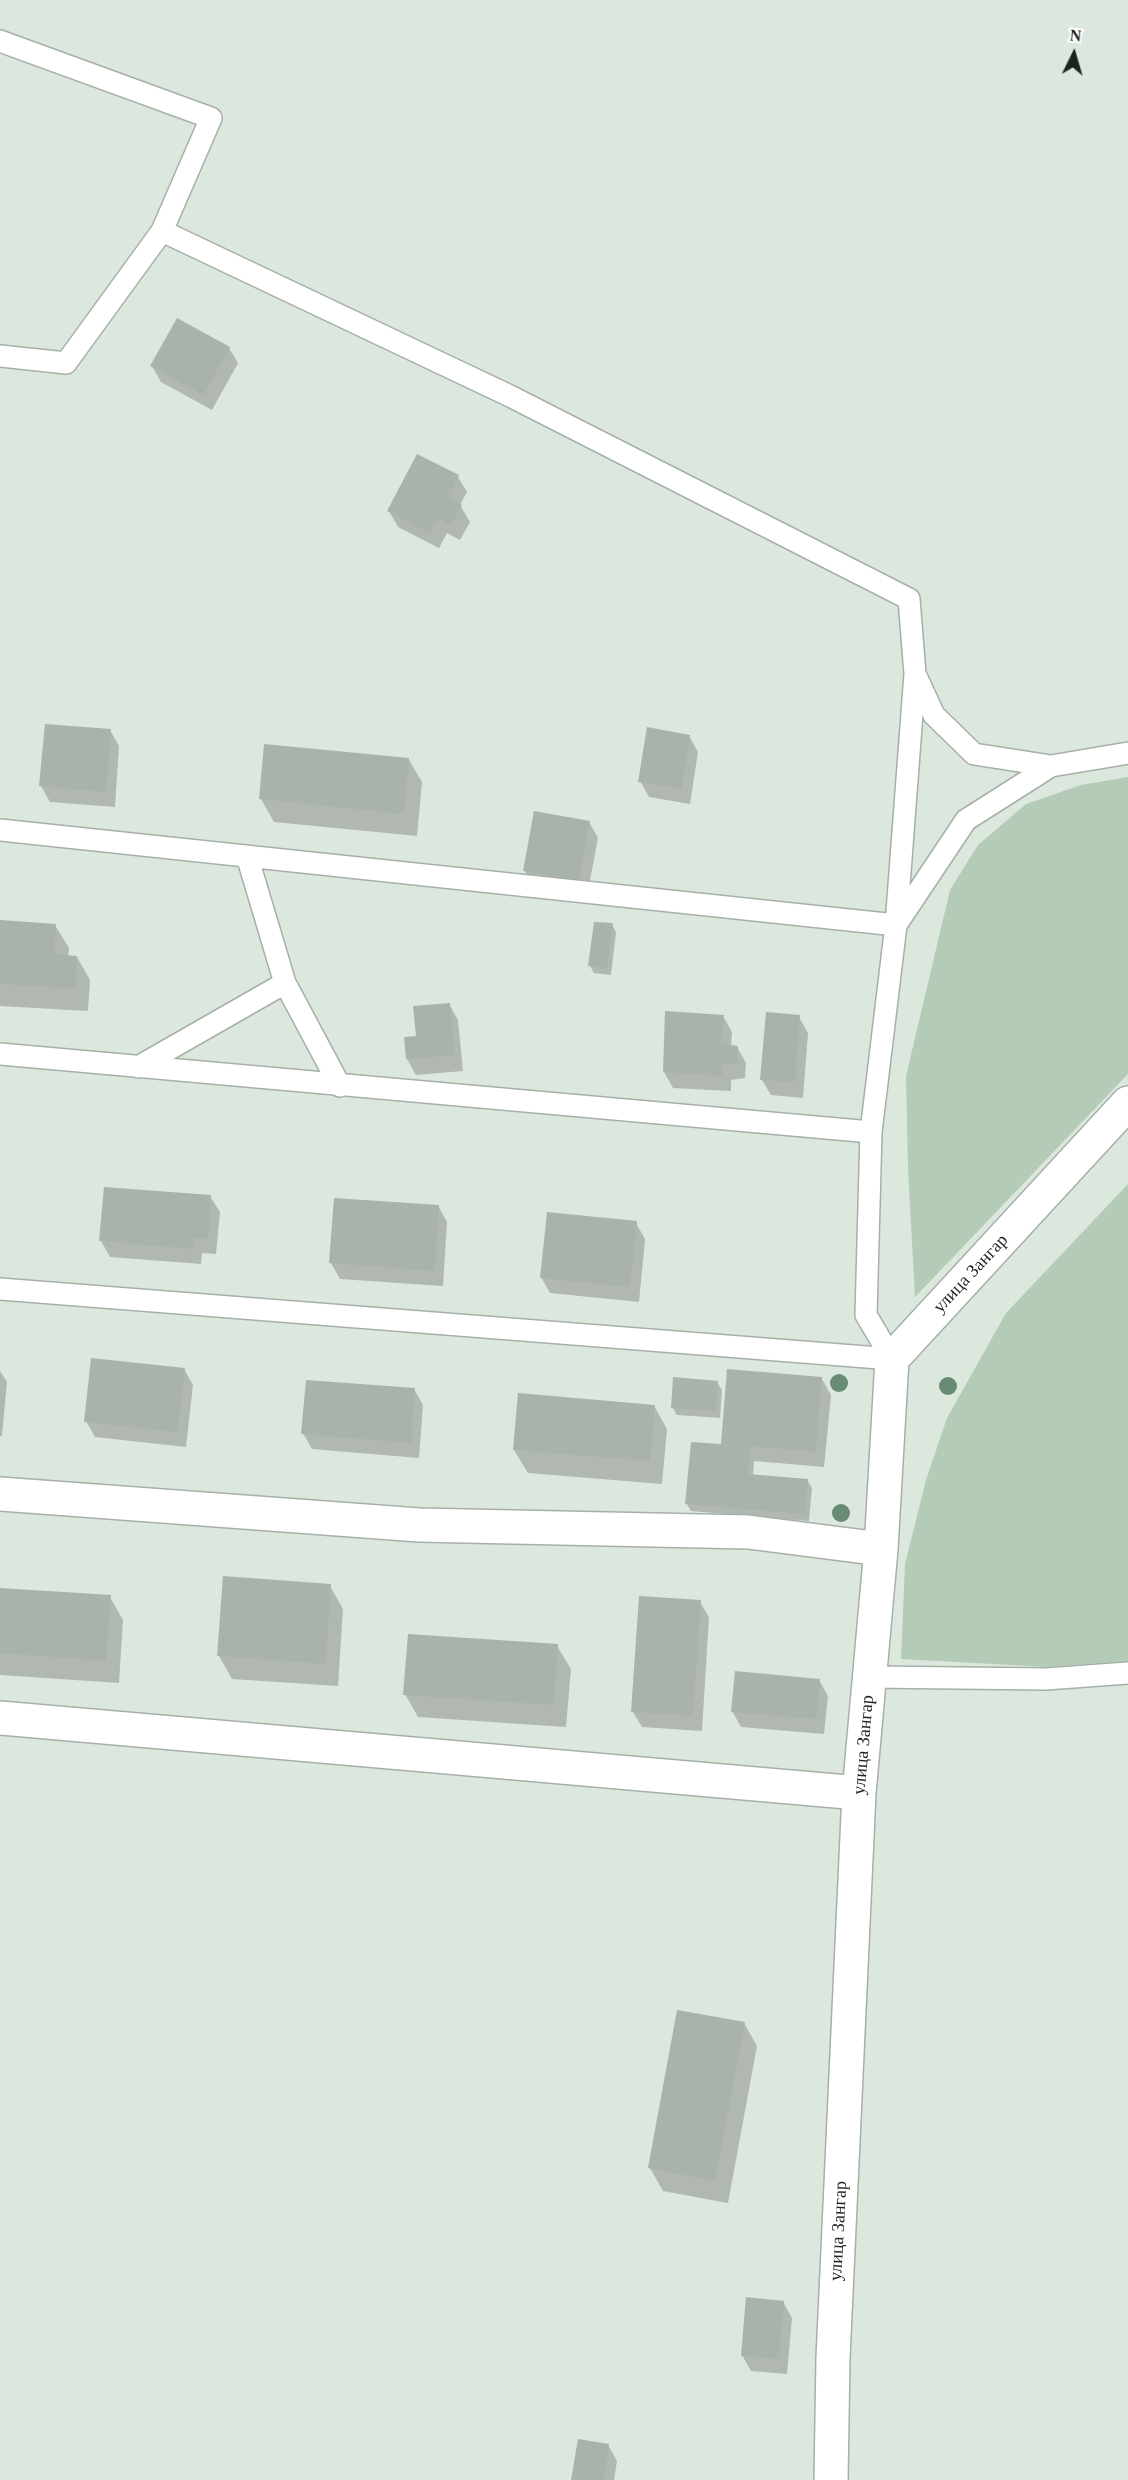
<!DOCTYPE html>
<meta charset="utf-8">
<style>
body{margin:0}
#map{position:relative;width:1128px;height:2480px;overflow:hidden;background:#dce7de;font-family:Georgia,serif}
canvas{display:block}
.north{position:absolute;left:1044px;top:24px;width:60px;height:60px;-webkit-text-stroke:4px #fff;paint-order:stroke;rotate:5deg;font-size:16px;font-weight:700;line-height:24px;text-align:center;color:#1f2320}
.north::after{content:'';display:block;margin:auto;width:21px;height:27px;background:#1f2320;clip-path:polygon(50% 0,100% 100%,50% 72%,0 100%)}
</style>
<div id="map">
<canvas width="1128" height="2480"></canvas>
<div class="north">N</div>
</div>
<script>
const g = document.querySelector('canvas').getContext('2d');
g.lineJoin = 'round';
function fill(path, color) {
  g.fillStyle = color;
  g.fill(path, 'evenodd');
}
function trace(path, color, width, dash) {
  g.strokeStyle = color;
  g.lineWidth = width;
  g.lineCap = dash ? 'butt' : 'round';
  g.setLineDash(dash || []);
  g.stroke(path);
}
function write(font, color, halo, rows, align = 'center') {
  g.font = font + ' Georgia,serif';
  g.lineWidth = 6;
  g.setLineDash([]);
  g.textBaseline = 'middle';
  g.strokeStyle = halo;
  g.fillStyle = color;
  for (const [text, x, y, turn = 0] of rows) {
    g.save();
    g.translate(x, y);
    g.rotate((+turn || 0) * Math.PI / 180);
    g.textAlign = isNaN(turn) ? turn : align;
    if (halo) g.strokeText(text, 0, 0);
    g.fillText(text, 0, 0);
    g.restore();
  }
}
fill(new Path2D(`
 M 1128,777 L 1128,1074 L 915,1297 L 908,1169 L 906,1076 L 950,890 L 978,845 L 1026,804 L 1081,785 Z
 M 1128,1184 L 1128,1661 L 1047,1667 L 901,1659 L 905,1564 L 926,1480 L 947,1418 L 1006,1313 Z`), '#b4ccb7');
fill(new Path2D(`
 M 229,348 L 238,363 L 212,410 L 161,382 L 152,366 Z
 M 458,477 L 467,492 L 460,505 L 470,522 L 460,540 L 447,533 L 439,548 L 398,527 L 389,511 Z
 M 110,730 L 119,746 L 115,807 L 50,802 L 41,786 Z
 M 689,736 L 698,752 L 690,804 L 649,797 L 640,781 Z
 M 409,760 L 422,782 L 417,836 L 274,822 L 261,799 Z
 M 589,822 L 598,838 L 587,896 L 534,887 L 525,871 Z
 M 0,922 L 55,925 L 69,948 L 68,957 L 77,957 L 90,980 L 88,1011 L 0,1006 Z
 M 612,925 L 616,932 L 611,975 L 594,973 L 590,966 Z
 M 449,1004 L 458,1020 L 463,1071 L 416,1075 L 407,1059 L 405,1039 L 418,1037 Z
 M 723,1016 L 732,1032 L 731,1046 L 737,1047 L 746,1063 L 745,1078 L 731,1080 L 731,1091 L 673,1088 L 664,1072 Z
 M 799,1017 L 808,1033 L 803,1098 L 771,1095 L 762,1080 Z
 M 210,1196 L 220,1212 L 216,1254 L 202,1253 L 201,1264 L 110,1257 L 101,1241 Z
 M 438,1206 L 447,1222 L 443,1286 L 340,1279 L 331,1263 Z
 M 636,1223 L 645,1239 L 639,1302 L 550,1293 L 541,1277 Z
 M 184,1369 L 193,1385 L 186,1447 L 95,1437 L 86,1421 Z
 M 0,1371 L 7,1382 L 2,1436 L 0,1436 Z
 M 822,1379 L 831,1395 L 824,1467 L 754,1461 L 753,1476 L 807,1480 L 812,1488 L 809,1521 L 691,1511 L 687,1504 L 722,1446 Z
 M 717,1382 L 722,1390 L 720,1418 L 677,1415 L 672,1407 Z
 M 414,1389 L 423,1405 L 419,1458 L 312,1449 L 303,1433 Z
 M 654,1406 L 667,1429 L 662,1484 L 528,1473 L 514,1450 Z
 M 330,1586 L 343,1609 L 338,1686 L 232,1679 L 219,1656 Z
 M 0,1590 L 110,1597 L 123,1620 L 119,1683 L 0,1675 Z
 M 700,1602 L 709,1617 L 702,1731 L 642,1727 L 633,1712 Z
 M 557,1646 L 571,1669 L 566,1727 L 418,1717 L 405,1694 Z
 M 819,1680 L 828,1696 L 824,1734 L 741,1727 L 732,1711 Z
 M 744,2023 L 757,2046 L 728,2203 L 663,2191 L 650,2168 Z
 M 783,2302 L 792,2318 L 787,2374 L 751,2371 L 742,2355 Z
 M 608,2445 L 617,2461 L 614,2480 L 573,2480 Z`), '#0003');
fill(new Path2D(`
 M 177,318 L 230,347 L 203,395 L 150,366 Z
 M 417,454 L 459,475 L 448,498 L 462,505 L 451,526 L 438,518 L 430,533 L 387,511 Z
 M 45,724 L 111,729 L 106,792 L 39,786 Z
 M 647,727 L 690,735 L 682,789 L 638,782 Z
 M 264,744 L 409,758 L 404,814 L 259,799 Z
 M 534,811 L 590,821 L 579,881 L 523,871 Z
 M 0,920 L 56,924 L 54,954 L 77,956 L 76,989 L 0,984 Z
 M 594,922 L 613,923 L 607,968 L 588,966 Z
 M 450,1003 L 455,1055 L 406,1059 L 404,1037 L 416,1036 L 413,1006 Z
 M 665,1011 L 724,1015 L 721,1043 L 738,1046 L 737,1063 L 722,1064 L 722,1076 L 663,1072 Z
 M 766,1012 L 800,1015 L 795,1082 L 760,1080 Z
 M 104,1187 L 211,1195 L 208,1239 L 194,1238 L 193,1249 L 99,1241 Z
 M 334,1198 L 439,1205 L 435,1271 L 329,1263 Z
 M 547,1212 L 637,1221 L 630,1287 L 540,1278 Z
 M 91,1358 L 185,1368 L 178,1432 L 84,1422 Z
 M 727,1369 L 822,1377 L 816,1452 L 751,1446 L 748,1474 L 808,1479 L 805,1514 L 685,1504 L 691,1442 L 721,1444 Z
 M 673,1377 L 718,1381 L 716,1411 L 671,1408 Z
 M 306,1380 L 415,1388 L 411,1443 L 301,1434 Z
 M 518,1393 L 655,1405 L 650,1461 L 513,1450 Z
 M 223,1576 L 331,1584 L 326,1664 L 217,1656 Z
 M 0,1588 L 111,1595 L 106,1661 L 0,1653 Z
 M 639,1596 L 701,1600 L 693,1716 L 631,1712 Z
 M 408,1634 L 558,1644 L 554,1705 L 403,1695 Z
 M 735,1671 L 820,1679 L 816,1719 L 731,1712 Z
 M 677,2010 L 745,2022 L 715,2181 L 648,2168 Z
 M 746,2297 L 784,2301 L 779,2359 L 741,2356 Z
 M 578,2439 L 609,2444 L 604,2480 L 571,2480 Z`), '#a9b3aa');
const service = new Path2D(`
 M 0,41 L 211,118 L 162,231 L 510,396 L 909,599 L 915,674 L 896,925 L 871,1132 L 866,1315 L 892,1359
 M 0,356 L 66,363 L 162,231
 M 916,676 L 934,715 L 974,754 L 1051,766
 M 0,830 L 896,925 L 966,820 L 1051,766 L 1128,753
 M 247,856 L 285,983 L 340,1086
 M 0,1054 L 871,1132
 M 138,1067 L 285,983
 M 0,1289 L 892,1359
 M 870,1677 L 1046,1679 L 1128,1673`);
const minor = new Path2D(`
 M 0,1494 L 419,1525 L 748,1532 L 881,1549
 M 0,1718 L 859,1793
 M 831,2480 L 833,2358 L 859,1793 L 881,1549 L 892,1359 L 1128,1103`);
trace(service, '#a6b0a7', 24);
trace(minor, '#a6b0a7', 36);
trace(service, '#fff', 21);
trace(minor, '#fff', 33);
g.fillStyle = '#688b73';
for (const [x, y] of [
 [839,1383],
 [948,1386],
 [841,1513]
]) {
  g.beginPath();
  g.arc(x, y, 9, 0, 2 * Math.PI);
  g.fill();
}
write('18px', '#1f2320', '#fff', [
 ["улица Зангар",971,1274,-47],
 ["улица Зангар",864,1745,-85],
 ["улица Зангар",839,2231,-87]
]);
</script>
